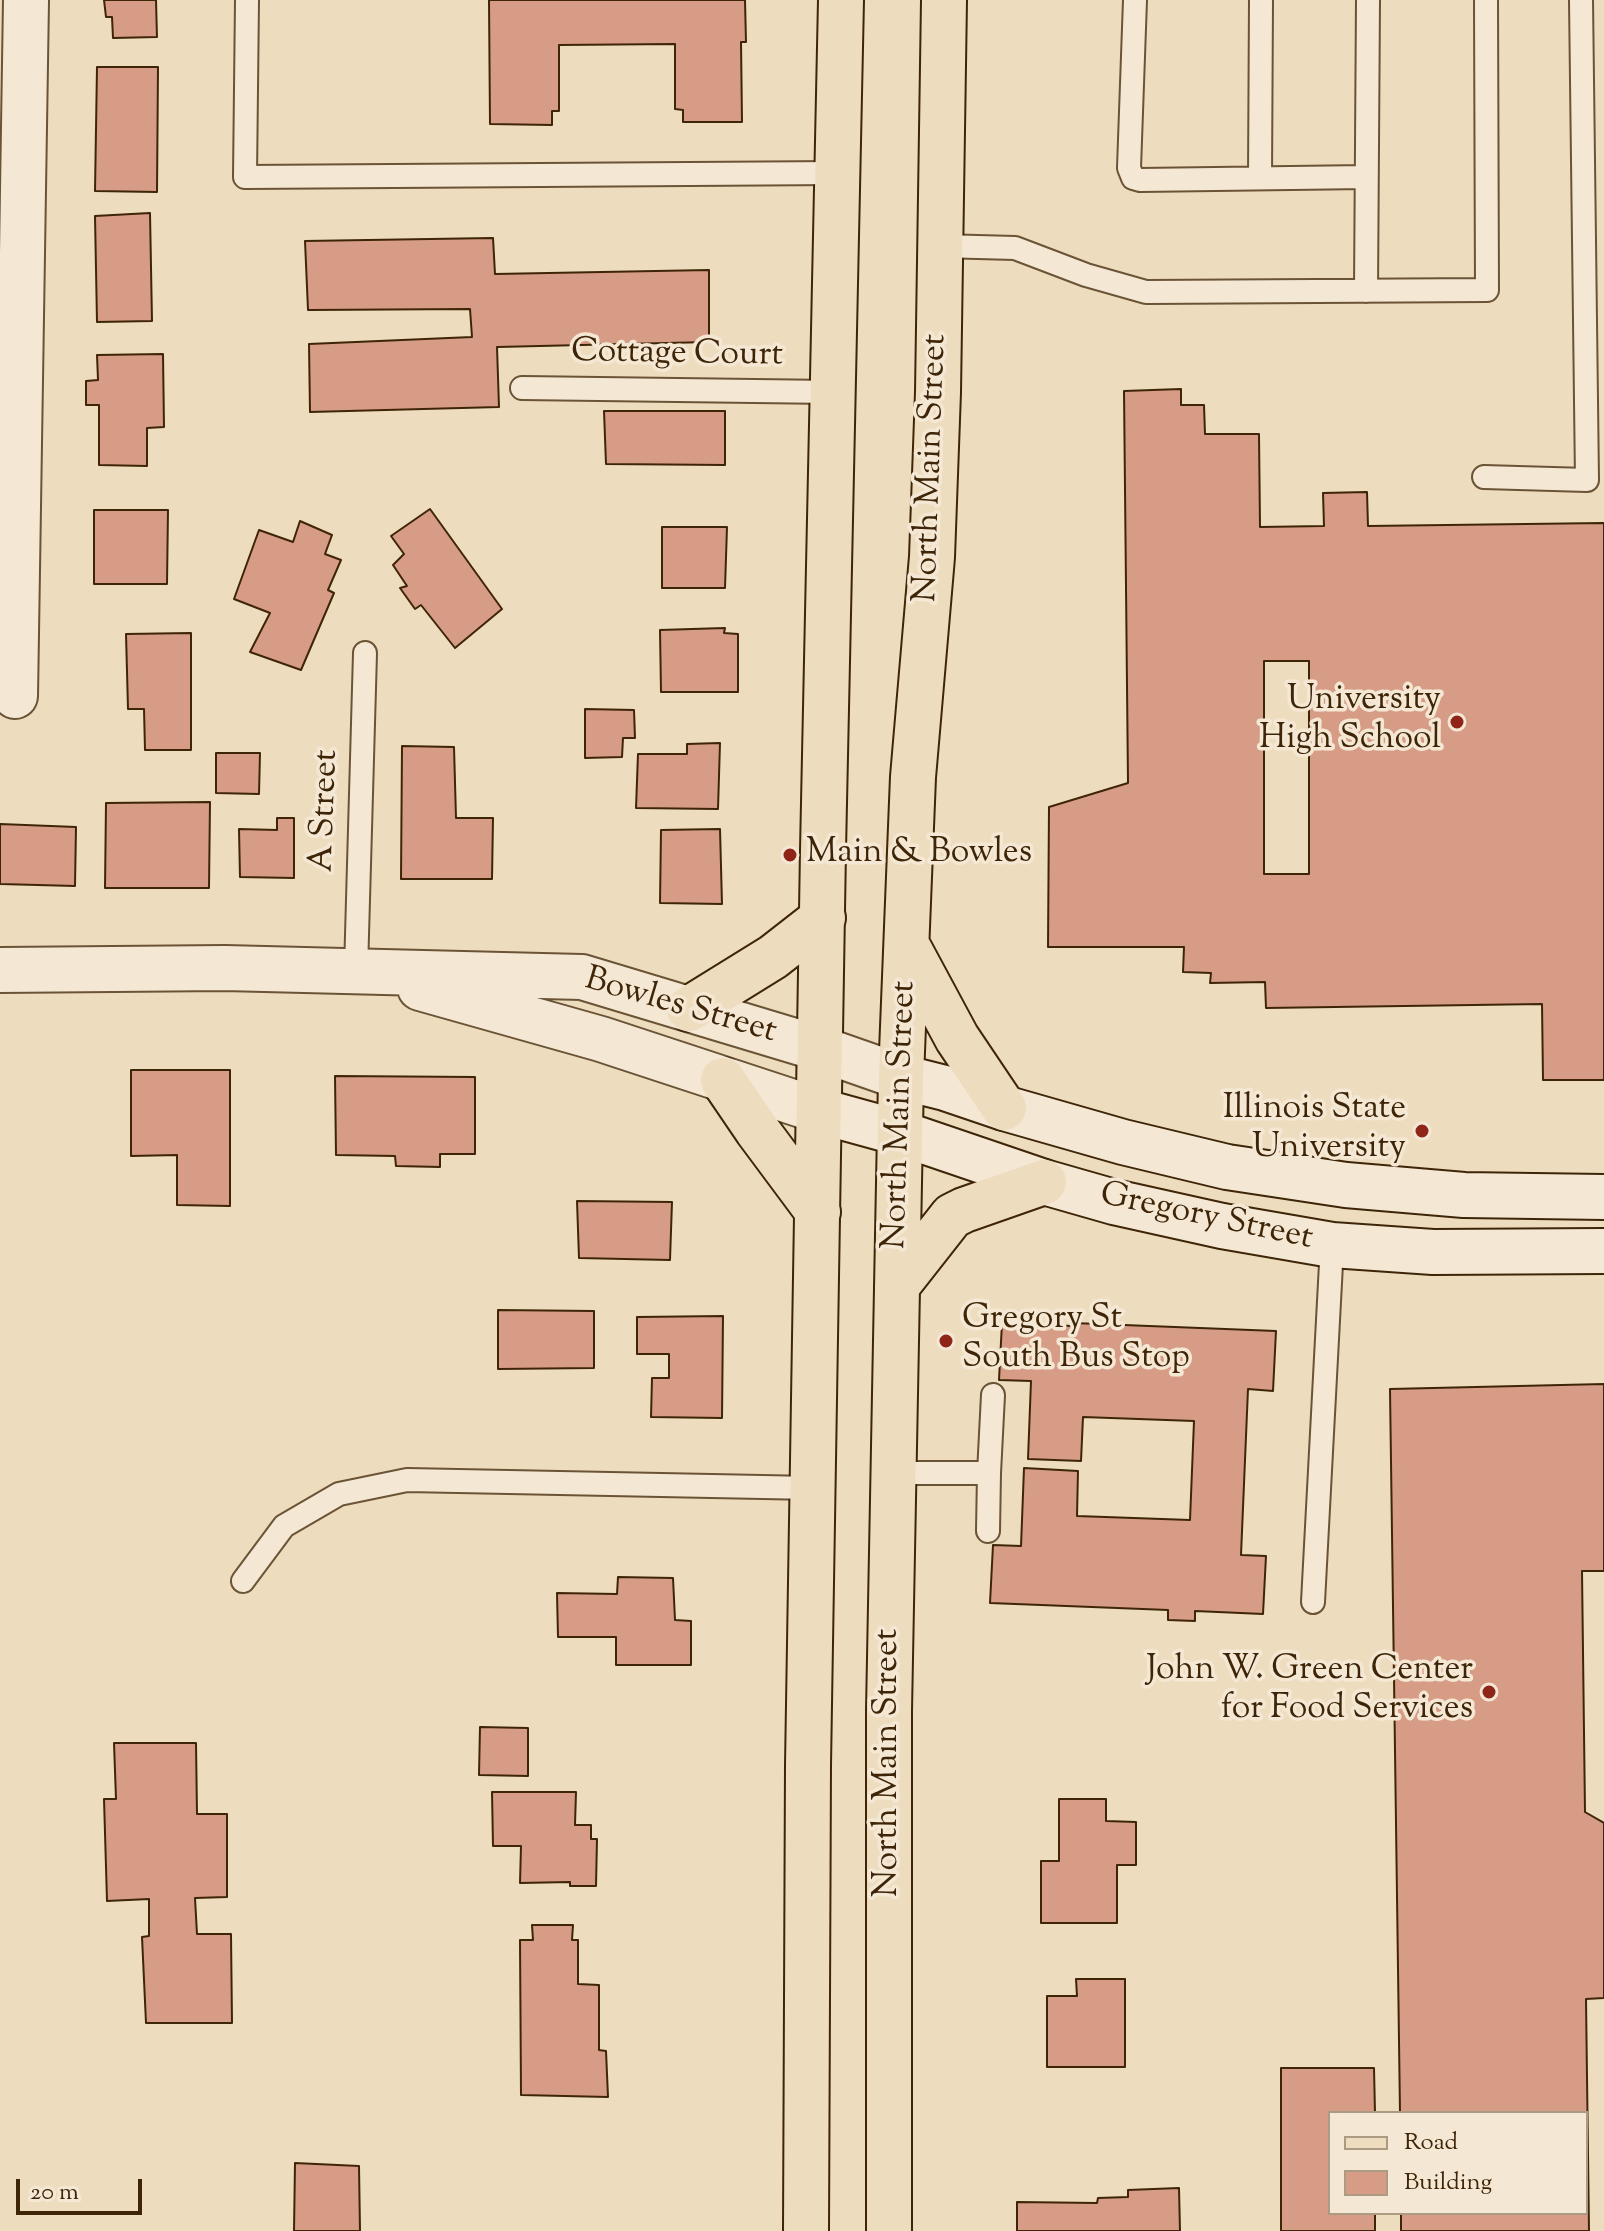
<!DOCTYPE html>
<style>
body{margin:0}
#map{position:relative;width:1604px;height:2231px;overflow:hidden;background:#eedcbf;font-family:"Sorts Mill Goudy",serif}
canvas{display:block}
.legend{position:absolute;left:1328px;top:2111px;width:260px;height:104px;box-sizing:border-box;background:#f4e8d5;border:2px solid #ac9a83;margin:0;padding:10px 14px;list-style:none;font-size:24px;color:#3f2507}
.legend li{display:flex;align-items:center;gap:16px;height:40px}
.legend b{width:40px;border:2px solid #ac9a83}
.scale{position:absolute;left:16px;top:2179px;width:126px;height:36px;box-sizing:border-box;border:4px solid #3f2507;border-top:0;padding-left:10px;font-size:24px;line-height:28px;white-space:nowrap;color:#3f2507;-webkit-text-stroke:6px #f4e8d5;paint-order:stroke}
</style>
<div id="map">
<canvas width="1604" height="2231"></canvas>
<ul class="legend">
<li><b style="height:10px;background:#eedcbf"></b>Road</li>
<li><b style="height:22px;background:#d79c85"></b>Building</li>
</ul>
<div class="scale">20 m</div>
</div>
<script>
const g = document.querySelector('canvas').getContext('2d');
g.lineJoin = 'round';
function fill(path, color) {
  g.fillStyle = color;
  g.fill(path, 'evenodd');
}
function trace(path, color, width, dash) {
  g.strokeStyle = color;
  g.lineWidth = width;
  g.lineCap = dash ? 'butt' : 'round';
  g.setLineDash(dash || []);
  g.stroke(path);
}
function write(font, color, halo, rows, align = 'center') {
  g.font = font + ' "Sorts Mill Goudy",serif';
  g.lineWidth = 7;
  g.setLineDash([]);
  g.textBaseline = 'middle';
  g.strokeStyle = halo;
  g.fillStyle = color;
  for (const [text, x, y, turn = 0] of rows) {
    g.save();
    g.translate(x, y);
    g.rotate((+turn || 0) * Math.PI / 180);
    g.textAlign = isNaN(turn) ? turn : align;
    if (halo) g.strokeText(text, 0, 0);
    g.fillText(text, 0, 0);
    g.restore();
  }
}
const building = new Path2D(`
 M 104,0 L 156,0 L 157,37 L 113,38 L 112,17 L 106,17 Z
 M 489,0 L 745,0 L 746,42 L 741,42 L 742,122 L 683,122 L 683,110 L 675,109 L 675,44 L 559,45 L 559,111 L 552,111 L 552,125 L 490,124 Z
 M 97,67 L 158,67 L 157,192 L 95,191 Z
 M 150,213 L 152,321 L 97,322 L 95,216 Z
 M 493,238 L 495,274 L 709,270 L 709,342 L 497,347 L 499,407 L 310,412 L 309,344 L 472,337 L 470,309 L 308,310 L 305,241 Z
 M 163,354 L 164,427 L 147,428 L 147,466 L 99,465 L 99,405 L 86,405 L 86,381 L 98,380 L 97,355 Z
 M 1181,389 L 1181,405 L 1204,405 L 1205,434 L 1259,434 L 1260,527 L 1324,526 L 1323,493 L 1367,492 L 1368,526 L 1604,523 L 1604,1080 L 1543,1080 L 1542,1004 L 1266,1008 L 1265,982 L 1210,983 L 1211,973 L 1183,972 L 1184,947 L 1048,947 L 1049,807 L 1128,783 L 1124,391 ZM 1264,661 L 1309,661 L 1309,874 L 1264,874 Z
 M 604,411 L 725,411 L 725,465 L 606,464 Z
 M 430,509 L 502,609 L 455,648 L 421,605 L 415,609 L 400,588 L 407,586 L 393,565 L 404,554 L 391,536 Z
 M 94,510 L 168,510 L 167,584 L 94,584 Z
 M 300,521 L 332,535 L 325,554 L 341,560 L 328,590 L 334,593 L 301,670 L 250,652 L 270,613 L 234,599 L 259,530 L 293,542 Z
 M 662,527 L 727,527 L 725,588 L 662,588 Z
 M 725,628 L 724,633 L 738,634 L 738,692 L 661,692 L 660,630 Z
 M 191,633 L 191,750 L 145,750 L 144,709 L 128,709 L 126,634 Z
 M 585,709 L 634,710 L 635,738 L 623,738 L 622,757 L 585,758 Z
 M 720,743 L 718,809 L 636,808 L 638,754 L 687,754 L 687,744 Z
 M 402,746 L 454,747 L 456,818 L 493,818 L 492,879 L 401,879 Z
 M 216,753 L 260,753 L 259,794 L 216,793 Z
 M 210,802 L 209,888 L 105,888 L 106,803 Z
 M 277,818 L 294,818 L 294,878 L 240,877 L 239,829 L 277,830 Z
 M 0,824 L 76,827 L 75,886 L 0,884 Z
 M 720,829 L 722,904 L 660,903 L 661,830 Z
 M 131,1070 L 230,1070 L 230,1206 L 177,1205 L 177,1155 L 131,1156 Z
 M 335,1076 L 475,1077 L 475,1154 L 440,1154 L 440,1167 L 396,1166 L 395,1156 L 336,1155 Z
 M 577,1201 L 672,1202 L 670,1260 L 579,1258 Z
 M 498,1310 L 594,1311 L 594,1368 L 498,1369 Z
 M 723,1316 L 722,1418 L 651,1417 L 652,1378 L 669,1378 L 669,1354 L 637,1354 L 637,1317 Z
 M 1002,1323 L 1072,1326 L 1073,1323 L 1276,1331 L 1273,1391 L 1248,1389 L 1241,1555 L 1266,1556 L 1263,1614 L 1195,1611 L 1195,1621 L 1168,1620 L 1168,1610 L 990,1603 L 993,1545 L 1021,1546 L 1024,1468 L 1078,1471 L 1077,1516 L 1190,1520 L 1194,1421 L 1083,1417 L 1081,1461 L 1028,1459 L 1031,1381 L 999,1380 Z
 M 1604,1384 L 1604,1571 L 1582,1571 L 1585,1812 L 1604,1823 L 1604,1998 L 1586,1999 L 1589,2231 L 1401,2231 L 1401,2213 L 1586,2213 L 1586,2113 L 1400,2113 L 1390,1389 Z
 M 618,1577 L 673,1578 L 675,1620 L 691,1621 L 691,1665 L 616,1665 L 616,1637 L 558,1637 L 557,1593 L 617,1594 Z
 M 480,1727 L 528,1728 L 528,1776 L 479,1775 Z
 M 114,1743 L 196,1743 L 197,1814 L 227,1814 L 227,1897 L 195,1898 L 197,1934 L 231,1934 L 232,2023 L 146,2023 L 142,1937 L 149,1936 L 149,1899 L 107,1901 L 104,1799 L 116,1799 Z
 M 492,1792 L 576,1792 L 575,1825 L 591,1825 L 591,1839 L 597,1839 L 596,1886 L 570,1886 L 570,1882 L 520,1883 L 521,1846 L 493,1846 Z
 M 1059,1799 L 1106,1799 L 1106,1821 L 1136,1822 L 1136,1865 L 1117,1865 L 1117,1923 L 1041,1923 L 1041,1861 L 1059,1861 Z
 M 532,1925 L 573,1925 L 572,1940 L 578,1940 L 578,1984 L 599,1985 L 599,2050 L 606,2051 L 608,2097 L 521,2095 L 520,1940 L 533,1940 Z
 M 1076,1979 L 1125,1979 L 1125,2067 L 1047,2067 L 1047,1996 L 1077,1996 Z
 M 1281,2068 L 1374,2068 L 1375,2113 L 1330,2113 L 1330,2213 L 1375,2213 L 1375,2231 L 1281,2231 Z
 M 295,2163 L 359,2166 L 360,2231 L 294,2231 Z
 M 1179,2188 L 1180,2231 L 1017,2231 L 1017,2202 L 1097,2203 L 1098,2198 L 1128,2197 L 1128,2190 Z`);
fill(building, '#d79c85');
trace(building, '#3f2507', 2);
const lane = new Path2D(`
 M 247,0 L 245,177 L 836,173
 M 1135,0 L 1129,168 L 1133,178 L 1140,180 L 1366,177
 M 1260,178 L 1261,0
 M 940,246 L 1015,248 L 1086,275 L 1146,292 L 1487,290 L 1486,0
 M 1366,291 L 1368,0
 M 522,388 L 832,392
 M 1484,477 L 1587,480 L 1581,0
 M 356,970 L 365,653
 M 894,1473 L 989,1473 L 988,1531
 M 989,1473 L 993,1395
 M 243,1581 L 284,1526 L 339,1494 L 407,1480 L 813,1488
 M 1313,1602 L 1332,1245`);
const street = new Path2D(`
 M 15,696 L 26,0
 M 0,970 L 225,968 L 582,977 L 821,1049 L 901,1077
 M 420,988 L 601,1039 L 820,1111`);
const secondary = new Path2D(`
 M 901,1077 L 945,1088 L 1004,1108 L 1123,1142 L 1227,1167 L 1346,1185 L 1464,1195 L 1604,1197
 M 820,1111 L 900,1133 L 1044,1182 L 1114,1202 L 1222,1226 L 1332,1245 L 1433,1252 L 1604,1251`);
const primary = new Path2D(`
 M 907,945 L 957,1038 L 1004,1108
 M 689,1009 L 773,957 L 823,918
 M 723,1080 L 757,1130 L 818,1212
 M 897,1286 L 952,1216 L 964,1210 L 1044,1182
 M 806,2231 L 808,1765 L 823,850 L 841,0
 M 889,2231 L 889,1711 L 901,1077 L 913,777 L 932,557 L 938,392 L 944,0`);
trace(lane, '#6b5335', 26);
trace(street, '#6b5335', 48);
trace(secondary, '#3f2507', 48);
trace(primary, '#3f2507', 48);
trace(lane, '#f4e8d5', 22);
trace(street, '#f4e8d5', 44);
trace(secondary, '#f4e8d5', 44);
trace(primary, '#eedcbf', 44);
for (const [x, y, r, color] of [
 [1457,722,8,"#8f2418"],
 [790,855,8,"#8f2418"],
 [1422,1131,8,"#8f2418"],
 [946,1341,8,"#8f2418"],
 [1489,1692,8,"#8f2418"]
]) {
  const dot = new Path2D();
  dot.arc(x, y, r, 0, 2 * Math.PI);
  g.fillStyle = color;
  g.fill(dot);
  trace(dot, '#f4e8d5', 3);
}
write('34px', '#3f2507', '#f4e8d5', [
 ["Cottage Court",677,356,1],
 ["North Main Street",933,468,-88],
 ["A Street",327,811,-88],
 ["Bowles Street",680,1008,16],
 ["North Main Street",902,1115,-88],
 ["Gregory Street",1206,1219,12],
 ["North Main Street",890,1763,-90]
]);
write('34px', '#3f2507', '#f4e8d5', [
 ["University",1441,702],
 ["High School",1441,741],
 ["Main & Bowles",806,855,"left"],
 ["Illinois State",1406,1111],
 ["University",1406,1150],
 ["Gregory St",962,1321,"left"],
 ["South Bus Stop",962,1360,"left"],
 ["John W. Green Center",1473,1672],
 ["for Food Services",1473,1711]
], 'right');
</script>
